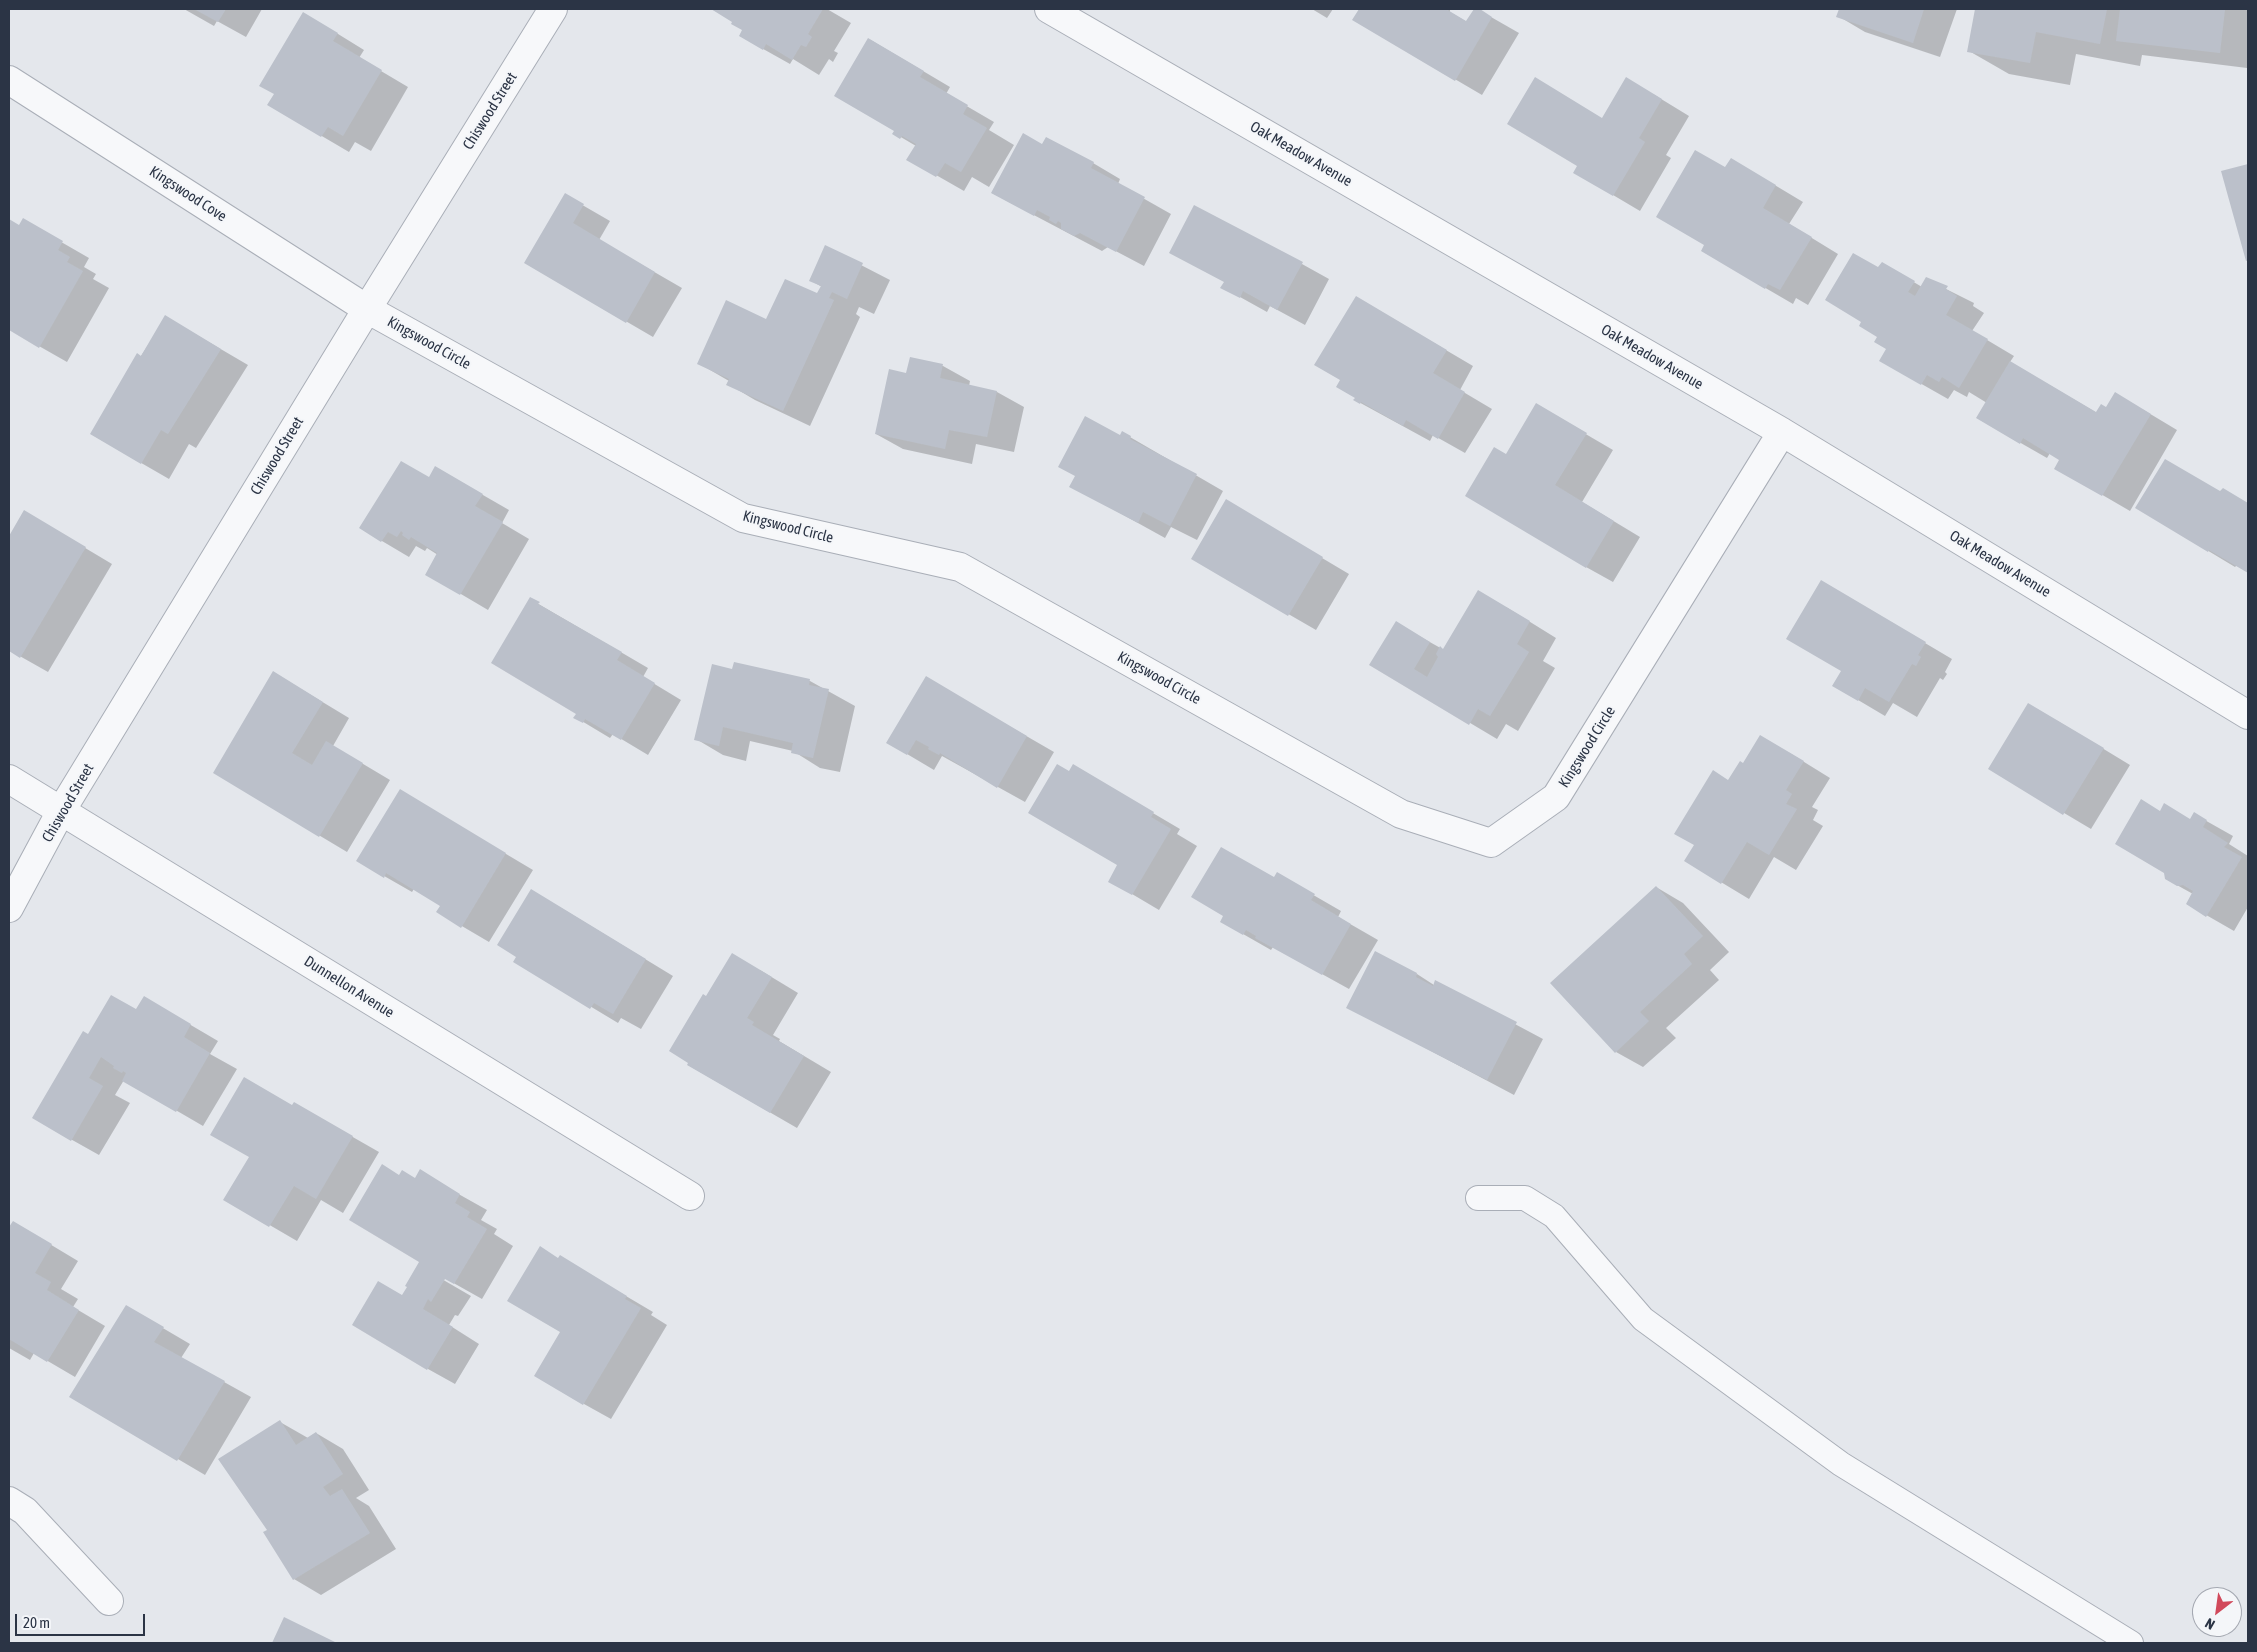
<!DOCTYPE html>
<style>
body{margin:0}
#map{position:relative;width:2257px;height:1652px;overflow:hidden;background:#e4e7ec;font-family:"Asap Condensed",sans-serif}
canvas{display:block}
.frame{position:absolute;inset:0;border:10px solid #2b3445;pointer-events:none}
.north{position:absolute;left:2192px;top:1587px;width:50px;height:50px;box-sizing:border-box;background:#f4f6f9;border:1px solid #a4a8b1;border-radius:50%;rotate:210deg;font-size:14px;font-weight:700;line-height:20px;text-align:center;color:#2b3445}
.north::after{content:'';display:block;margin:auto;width:18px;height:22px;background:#d1495b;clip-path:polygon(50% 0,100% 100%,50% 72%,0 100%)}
.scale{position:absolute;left:15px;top:1614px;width:130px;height:22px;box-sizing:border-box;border:2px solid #2b3445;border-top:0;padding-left:6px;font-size:15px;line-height:18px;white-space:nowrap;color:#2b3445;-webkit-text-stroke:4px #f4f6f9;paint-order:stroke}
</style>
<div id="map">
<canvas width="2257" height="1652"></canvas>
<div class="frame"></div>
<div class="north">N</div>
<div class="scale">20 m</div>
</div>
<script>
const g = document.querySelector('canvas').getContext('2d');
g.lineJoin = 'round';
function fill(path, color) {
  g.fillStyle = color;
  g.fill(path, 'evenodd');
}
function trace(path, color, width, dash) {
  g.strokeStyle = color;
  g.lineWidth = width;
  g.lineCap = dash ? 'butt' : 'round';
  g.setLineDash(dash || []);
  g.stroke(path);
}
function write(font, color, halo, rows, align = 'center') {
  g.font = font + ' "Asap Condensed",sans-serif';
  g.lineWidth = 4;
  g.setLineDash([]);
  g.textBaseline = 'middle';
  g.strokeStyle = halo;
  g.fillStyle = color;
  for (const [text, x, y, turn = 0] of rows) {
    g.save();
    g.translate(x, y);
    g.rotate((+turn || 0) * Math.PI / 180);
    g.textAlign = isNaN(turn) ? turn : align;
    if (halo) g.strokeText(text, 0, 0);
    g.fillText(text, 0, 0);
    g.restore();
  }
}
fill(new Path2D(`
 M 184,9 L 262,9 L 246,37 L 217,21 L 214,26 Z
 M 713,9 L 827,9 L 851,23 L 834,51 L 838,53 L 833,62 L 829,59 L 819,75 L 793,59 L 790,64 L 740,36 L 744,30 L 734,21 Z
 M 1312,9 L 1333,9 L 1327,18 Z
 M 1360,9 L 1450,9 L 1450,12 L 1467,22 L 1475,9 L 1477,9 L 1519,33 L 1482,95 L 1354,20 Z
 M 1840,9 L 1957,9 L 1940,57 L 1865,32 L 1838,16 Z
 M 1976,9 L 2248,9 L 2247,68 L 2142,55 L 2140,66 L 2076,54 L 2070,85 L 2009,74 L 1969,51 Z
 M 330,29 L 364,50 L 359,58 L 408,87 L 371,151 L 355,142 L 349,152 L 269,105 Z
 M 869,39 L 950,87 L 946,94 L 994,122 L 989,130 L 1014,145 L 989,187 L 972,177 L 964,191 L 908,159 L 916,146 L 894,133 L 896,130 Z
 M 1653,94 L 1689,116 L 1666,155 L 1671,158 L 1640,211 L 1613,195 L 1603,119 Z
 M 1043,146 L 1093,163 L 1120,179 L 1118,184 L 1171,214 L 1144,266 L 1108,247 L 1102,251 L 992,193 Z
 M 2248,165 L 2248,261 L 2223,172 Z
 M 1726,169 L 1758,175 L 1803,202 L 1789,224 L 1838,254 L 1808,305 L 1796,298 L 1793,304 L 1702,251 L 1706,245 Z
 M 565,195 L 610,221 L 599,240 L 682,288 L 653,337 L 526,263 Z
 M 23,220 L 89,258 L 84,267 L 96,274 L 93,279 L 109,288 L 67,362 L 9,329 L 9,221 L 19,227 Z
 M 826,247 L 890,280 L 874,314 L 859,307 L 856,314 L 860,317 L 810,426 L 755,400 L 728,384 L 729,381 L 698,363 L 767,321 L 818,295 L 822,287 L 810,280 Z
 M 1882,263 L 1922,287 L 1926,279 L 1974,303 L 1973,306 L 1984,313 L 1972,331 L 2014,356 L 2010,362 L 2097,413 L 2106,408 L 2142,409 L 2177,430 L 2130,511 L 2056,468 L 2061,460 L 2050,453 L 2047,458 L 1977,418 L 1987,403 L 1969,392 L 1967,397 L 1954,390 L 1948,399 L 1881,361 L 1888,349 L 1879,336 L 1879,269 Z
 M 1302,264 L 1329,279 L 1305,325 L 1270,306 L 1267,312 L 1222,287 Z
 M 1383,313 L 1473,366 L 1460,390 L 1492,409 L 1465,453 L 1433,435 L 1430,441 L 1355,400 L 1356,397 L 1342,380 Z
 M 166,317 L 248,365 L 196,448 L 189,444 L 169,479 L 91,434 Z
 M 911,359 L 943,366 L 970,381 L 969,386 L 997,392 L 1024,407 L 1014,452 L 976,444 L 972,464 L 903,449 L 876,434 L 907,374 Z
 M 1536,405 L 1613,450 L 1582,502 L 1640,537 L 1613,582 L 1586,567 L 1506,456 Z
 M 1123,433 L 1223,491 L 1197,540 L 1171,527 L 1165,538 L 1071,486 Z
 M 436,468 L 509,510 L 502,523 L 529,539 L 488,610 L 427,574 L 438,555 L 427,548 L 425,551 L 416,546 L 409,557 L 360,528 L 430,479 Z
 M 2223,489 L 2248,504 L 2248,572 L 2237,565 L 2235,567 L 2137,508 L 2220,492 Z
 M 25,512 L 112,564 L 48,672 L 9,650 L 9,538 Z
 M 1253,517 L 1349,574 L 1316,630 L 1193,559 Z
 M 1849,598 L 1952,659 L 1945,672 L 1947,674 L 1943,680 L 1940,678 L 1917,717 L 1893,703 L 1885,716 L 1858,700 L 1842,671 Z
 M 530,599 L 648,668 L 643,677 L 681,700 L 648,755 L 613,734 L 610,738 L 575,717 L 578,713 Z
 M 1506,607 L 1556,638 L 1543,661 L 1555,668 L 1518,731 L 1506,724 L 1497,739 L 1371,664 L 1396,623 L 1444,650 Z
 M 733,671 L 810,681 L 855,706 L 840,772 L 820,768 L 793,751 L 750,741 L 746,761 L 723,755 L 696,739 Z
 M 926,678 L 1054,752 L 1025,802 L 942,756 L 934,770 L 907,754 Z
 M 301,689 L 349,718 L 333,746 L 390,780 L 347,852 L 215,773 Z
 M 2056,720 L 2130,765 L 2091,829 L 1990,769 Z
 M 1788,752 L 1830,778 L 1812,807 L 1818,810 L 1813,820 L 1823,826 L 1796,870 L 1774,857 L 1749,899 L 1686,861 L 1729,781 L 1744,765 Z
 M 1073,766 L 1180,829 L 1177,834 L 1197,846 L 1159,910 L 1110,881 L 1119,865 L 1070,772 Z
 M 427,807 L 533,870 L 489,942 L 438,912 L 441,905 L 414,889 L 412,892 L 358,861 Z
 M 2161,812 L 2190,820 L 2194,814 L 2233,836 L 2229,844 L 2248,856 L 2248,907 L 2234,931 L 2187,904 L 2193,894 L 2166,879 Z
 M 1277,874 L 1341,911 L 1338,917 L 1378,940 L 1349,989 L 1273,947 L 1271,950 L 1222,922 L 1225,916 L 1275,879 Z
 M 1656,887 L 1683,903 L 1729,952 L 1710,970 L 1719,980 L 1666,1028 L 1676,1038 L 1643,1067 L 1616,1052 Z
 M 558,906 L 673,976 L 641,1029 L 621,1018 L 618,1023 L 515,961 Z
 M 760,970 L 798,993 L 773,1035 L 780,1039 L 779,1041 L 831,1072 L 797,1128 L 688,1065 L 706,998 Z
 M 1417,974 L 1434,985 L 1436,982 L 1543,1039 L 1514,1095 L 1348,1007 Z
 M 137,1011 L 172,1014 L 218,1041 L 210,1054 L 237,1069 L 203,1126 L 124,1080 L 115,1095 L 130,1103 L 99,1155 L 33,1118 L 88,1036 Z
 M 295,1104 L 379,1152 L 343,1213 L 321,1200 L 297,1241 L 225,1199 Z
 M 399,1176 L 446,1187 L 487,1210 L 481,1220 L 497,1229 L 494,1234 L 513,1246 L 482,1299 L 441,1276 L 440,1278 L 471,1296 L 458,1316 L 455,1315 L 449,1325 L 479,1344 L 455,1384 L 428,1369 L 403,1297 L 420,1262 Z
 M 13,1222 L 78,1261 L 61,1289 L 78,1299 L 73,1307 L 105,1326 L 75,1377 L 34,1353 L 30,1360 L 9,1348 L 9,1229 Z
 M 587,1273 L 653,1312 L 651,1315 L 667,1325 L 611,1419 L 584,1404 L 562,1332 Z
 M 127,1307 L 190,1344 L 181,1358 L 251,1397 L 205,1475 L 71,1396 Z
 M 280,1422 L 308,1438 L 316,1433 L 343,1449 L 369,1490 L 356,1498 L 369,1506 L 396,1549 L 321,1595 L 294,1579 L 265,1532 L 269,1530 Z
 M 285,1619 L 335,1643 L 273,1643 Z`), '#0003');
fill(new Path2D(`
 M 194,9 L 226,9 L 218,22 Z
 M 711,9 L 823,9 L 808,34 L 812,37 L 806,47 L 801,45 L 792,60 L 766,44 L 763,50 L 739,36 L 742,30 L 731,24 L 732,22 Z
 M 1359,9 L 1446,9 L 1466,21 L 1474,9 L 1480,9 L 1492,17 L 1455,81 L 1352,20 Z
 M 1839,9 L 1924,9 L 1913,43 L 1836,17 Z
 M 1975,9 L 2107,9 L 2100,44 L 2036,32 L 2030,63 L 1967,52 Z
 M 2120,9 L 2225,9 L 2220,53 L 2116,41 Z
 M 303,12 L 338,33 L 333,41 L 382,70 L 343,136 L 328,127 L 321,137 L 267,105 L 274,94 L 259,86 Z
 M 868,38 L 924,71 L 920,77 L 968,105 L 963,114 L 987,128 L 961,172 L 945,163 L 936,177 L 906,160 L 916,144 L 902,136 L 900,139 L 892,134 L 894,131 L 834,96 Z
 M 1535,77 L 1602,118 L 1626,77 L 1662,99 L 1639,138 L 1645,142 L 1613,196 L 1573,173 L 1577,166 L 1507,124 Z
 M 1023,133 L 1042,144 L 1046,137 L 1094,162 L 1091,168 L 1145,197 L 1116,252 L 1080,233 L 1074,236 L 1061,229 L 1061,223 L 1058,221 L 1056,224 L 1049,220 L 1050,217 L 1037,210 L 1034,216 L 991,193 Z
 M 1695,150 L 1725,167 L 1731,158 L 1776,185 L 1763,208 L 1812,237 L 1780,290 L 1768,284 L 1765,289 L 1701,251 L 1704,245 L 1656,217 Z
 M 2248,164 L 2248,260 L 2246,261 L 2221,171 Z
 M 565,193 L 584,204 L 573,223 L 655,272 L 626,323 L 524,263 Z
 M 1194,205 L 1303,262 L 1277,310 L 1243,291 L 1240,298 L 1220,288 L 1224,282 L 1169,253 Z
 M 23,218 L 63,241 L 58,250 L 70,257 L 67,262 L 83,271 L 39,348 L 9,330 L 9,219 L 19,225 Z
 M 825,245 L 863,263 L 847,299 L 832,292 L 829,298 L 834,300 L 783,411 L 726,385 L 729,379 L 697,364 L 726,300 L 766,319 L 785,279 L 817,293 L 821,286 L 809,281 Z
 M 1853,253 L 1878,267 L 1882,262 L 1915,281 L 1908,292 L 1915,296 L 1926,277 L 1948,286 L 1946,289 L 1957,296 L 1946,315 L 1988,339 L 1959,388 L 1942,377 L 1939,382 L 1927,375 L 1921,385 L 1879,361 L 1886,349 L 1874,342 L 1877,337 L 1859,326 L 1861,322 L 1825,300 Z
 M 1356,296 L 1447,350 L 1433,373 L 1465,392 L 1438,439 L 1406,420 L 1403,426 L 1361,402 L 1360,404 L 1353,400 L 1355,398 L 1336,387 L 1340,380 L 1314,365 Z
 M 165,315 L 221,349 L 168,434 L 161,430 L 141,464 L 90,434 L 137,353 L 141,356 Z
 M 910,357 L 943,364 L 940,378 L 997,391 L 987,437 L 949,430 L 945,449 L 875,434 L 889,369 L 906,373 Z
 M 2010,361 L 2096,412 L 2101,404 L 2106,407 L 2115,392 L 2151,414 L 2102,496 L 2054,469 L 2059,460 L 2023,438 L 2020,444 L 1976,418 Z
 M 1536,403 L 1587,433 L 1555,485 L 1614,521 L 1586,568 L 1465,496 L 1494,447 L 1506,454 Z
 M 1085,416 L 1120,435 L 1122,431 L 1131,436 L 1130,439 L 1197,474 L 1170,526 L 1143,512 L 1138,523 L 1069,487 L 1075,476 L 1058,467 Z
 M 2165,459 L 2220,491 L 2223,488 L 2248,503 L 2248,573 L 2209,550 L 2208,552 L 2135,508 Z
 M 401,461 L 429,477 L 435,466 L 483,494 L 475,506 L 503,522 L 460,595 L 425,575 L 437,553 L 411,537 L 409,540 L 402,535 L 403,533 L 401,531 L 397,537 L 388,532 L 381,542 L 359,528 Z
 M 1226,499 L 1323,557 L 1288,616 L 1191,559 Z
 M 24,510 L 86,547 L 20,658 L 9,651 L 9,536 Z
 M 1821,580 L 1926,642 L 1918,655 L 1921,657 L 1916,666 L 1912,664 L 1889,702 L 1865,688 L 1858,701 L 1832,686 L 1841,671 L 1786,639 Z
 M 1478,590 L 1530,621 L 1517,644 L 1529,652 L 1490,716 L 1478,709 L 1469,725 L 1369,665 L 1396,621 L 1430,642 L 1414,669 L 1427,677 L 1438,657 L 1436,654 L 1440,646 L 1443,649 Z
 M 530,597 L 540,602 L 538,604 L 622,652 L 617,660 L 655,683 L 621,740 L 585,719 L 583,723 L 573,718 L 576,714 L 491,663 Z
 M 734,662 L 810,679 L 809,685 L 829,689 L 813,758 L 791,753 L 793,743 L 723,727 L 719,746 L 694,740 L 712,664 L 732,669 Z
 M 273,671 L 323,702 L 292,753 L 312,765 L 326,741 L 363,763 L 319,837 L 213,773 Z
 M 926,676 L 1027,736 L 997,788 L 940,753 L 939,755 L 928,749 L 929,747 L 916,740 L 907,755 L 886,743 Z
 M 2028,703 L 2104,748 L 2063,815 L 1988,769 Z
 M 1760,735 L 1804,761 L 1786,790 L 1792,794 L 1786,804 L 1797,809 L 1769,855 L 1747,842 L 1721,884 L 1684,861 L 1694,845 L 1674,834 L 1713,770 L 1728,780 L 1740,761 L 1743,763 Z
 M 1057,764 L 1069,771 L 1073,764 L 1154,812 L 1151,817 L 1171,829 L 1132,895 L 1108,882 L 1117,865 L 1028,813 Z
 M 400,789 L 506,853 L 461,928 L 436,912 L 440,906 L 386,873 L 384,878 L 356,861 Z
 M 2141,799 L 2160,811 L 2164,803 L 2190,819 L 2194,812 L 2207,820 L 2203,827 L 2228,843 L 2224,847 L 2242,857 L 2206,917 L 2186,904 L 2193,891 L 2183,885 L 2177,886 L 2165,879 L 2164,873 L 2115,844 Z
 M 1221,847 L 1274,877 L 1277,872 L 1315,894 L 1311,900 L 1351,924 L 1322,975 L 1255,938 L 1256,936 L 1246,930 L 1243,935 L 1220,922 L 1223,916 L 1191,897 Z
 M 1656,886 L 1703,936 L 1684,954 L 1692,964 L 1640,1012 L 1649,1021 L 1615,1053 L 1550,983 Z
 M 531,889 L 646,959 L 613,1014 L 594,1003 L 590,1009 L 513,962 L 516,957 L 497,945 Z
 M 1375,951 L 1417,973 L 1416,977 L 1433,986 L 1435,980 L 1517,1022 L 1487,1080 L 1346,1008 Z
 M 732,953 L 772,977 L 747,1018 L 754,1022 L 752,1025 L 804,1056 L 770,1113 L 687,1065 L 688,1063 L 669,1051 L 703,994 L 706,996 Z
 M 111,995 L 136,1009 L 144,996 L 191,1024 L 184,1037 L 210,1053 L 176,1112 L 122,1081 L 126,1073 L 123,1071 L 122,1073 L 113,1068 L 114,1066 L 101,1057 L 89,1078 L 103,1086 L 71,1141 L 32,1118 L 83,1031 L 88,1034 Z
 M 244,1077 L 292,1105 L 294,1102 L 353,1136 L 316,1199 L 294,1186 L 269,1227 L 223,1200 L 249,1157 L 210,1135 Z
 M 382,1164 L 399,1175 L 402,1170 L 415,1178 L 420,1169 L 460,1194 L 455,1203 L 470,1212 L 467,1217 L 487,1229 L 454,1284 L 445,1279 L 431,1302 L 428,1299 L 423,1309 L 453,1327 L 427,1370 L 352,1325 L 378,1281 L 402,1295 L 407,1287 L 405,1286 L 419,1262 L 349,1220 Z
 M 13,1221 L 52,1244 L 35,1273 L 51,1282 L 47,1290 L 79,1310 L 47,1362 L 9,1339 L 9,1227 Z
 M 540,1246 L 558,1258 L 560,1255 L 627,1296 L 625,1299 L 641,1308 L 583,1405 L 534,1376 L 560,1332 L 507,1301 Z
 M 126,1305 L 164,1327 L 154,1342 L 225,1381 L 177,1461 L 69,1397 Z
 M 280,1420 L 296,1445 L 316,1432 L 343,1474 L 323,1487 L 330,1496 L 342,1489 L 370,1533 L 293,1580 L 263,1532 L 267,1530 L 218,1459 Z
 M 284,1617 L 335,1642 L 334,1643 L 272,1643 Z`), '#bbc0ca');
const service = new Path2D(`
 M 1478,1198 L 1525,1198 L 1554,1216 L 1643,1319 L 1841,1464 L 2131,1643`);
const minor = new Path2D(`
 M 1049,9 L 1782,432 L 2248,715
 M 9,80 L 367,309 L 743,518 L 960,567 L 1401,814 L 1491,843 L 1556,797 L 1782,432
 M 9,779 L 690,1196
 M 9,908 L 61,811 L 367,309 L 553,9
 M 9,1501 L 25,1511 L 109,1601`);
trace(service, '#a9aeb7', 26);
trace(minor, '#a9aeb7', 30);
trace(service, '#f7f8fa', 24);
trace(minor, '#f7f8fa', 28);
write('15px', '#2b3445', '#f4f6f9', [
 ["Chiswood Street",490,111,-58],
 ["Oak Meadow Avenue",1301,154,30],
 ["Kingswood Cove",188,194,33],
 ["Kingswood Circle",429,343,29],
 ["Oak Meadow Avenue",1652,357,30],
 ["Chiswood Street",277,456,-59],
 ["Kingswood Circle",788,527,14],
 ["Oak Meadow Avenue",2000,564,31],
 ["Kingswood Circle",1159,678,29],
 ["Kingswood Circle",1587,747,-58],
 ["Chiswood Street",68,803,-60],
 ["Dunnellon Avenue",349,987,32]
]);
</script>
